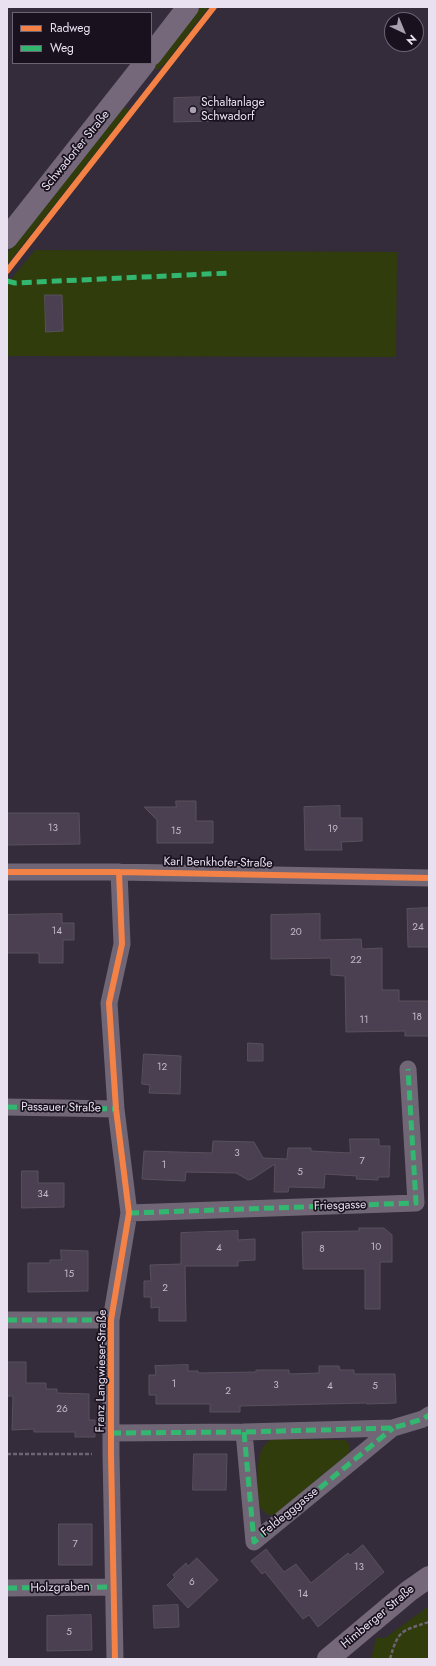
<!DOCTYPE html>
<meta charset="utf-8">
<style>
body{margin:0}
#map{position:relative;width:436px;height:1666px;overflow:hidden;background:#342c3a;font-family:Jost,sans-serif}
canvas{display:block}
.frame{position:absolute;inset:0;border:8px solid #e9e0f0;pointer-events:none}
.legend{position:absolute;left:12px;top:12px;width:140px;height:52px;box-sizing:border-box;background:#19121e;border:1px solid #6c6472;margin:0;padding:5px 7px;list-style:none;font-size:12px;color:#e9e0f0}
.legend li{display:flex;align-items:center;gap:8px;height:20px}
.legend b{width:20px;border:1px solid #6c6472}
.north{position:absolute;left:384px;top:12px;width:40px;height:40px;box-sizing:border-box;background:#19121e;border:1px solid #6c6472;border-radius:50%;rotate:136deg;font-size:11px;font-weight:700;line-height:16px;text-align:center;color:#e9e0f0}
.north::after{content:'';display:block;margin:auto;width:14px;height:18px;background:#aaa1b0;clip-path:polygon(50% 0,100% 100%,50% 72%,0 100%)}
</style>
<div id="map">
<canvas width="436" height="1666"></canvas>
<div class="frame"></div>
<ul class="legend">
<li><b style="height:5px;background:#f48246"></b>Radweg</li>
<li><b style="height:5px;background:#33b770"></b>Weg</li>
</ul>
<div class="north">N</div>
</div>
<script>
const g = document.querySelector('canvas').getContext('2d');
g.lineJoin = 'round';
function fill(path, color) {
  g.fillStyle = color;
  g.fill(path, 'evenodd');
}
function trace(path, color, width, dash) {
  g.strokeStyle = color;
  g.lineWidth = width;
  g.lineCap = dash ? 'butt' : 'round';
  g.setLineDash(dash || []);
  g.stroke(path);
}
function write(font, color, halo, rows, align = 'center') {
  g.font = font + ' Jost,sans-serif';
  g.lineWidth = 3.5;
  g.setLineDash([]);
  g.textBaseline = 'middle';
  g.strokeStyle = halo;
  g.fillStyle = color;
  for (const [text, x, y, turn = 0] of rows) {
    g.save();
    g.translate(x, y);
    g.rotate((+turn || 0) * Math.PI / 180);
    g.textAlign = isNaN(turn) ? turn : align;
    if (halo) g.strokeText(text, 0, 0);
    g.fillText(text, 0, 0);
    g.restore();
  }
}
fill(new Path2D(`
 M 200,7 L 209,7 L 165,64 L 157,70 L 155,68 L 155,64 Z
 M 127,107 L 129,109 L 127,113 L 7,265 L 7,253 L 118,112 Z
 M 35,250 L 397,252 L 396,357 L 7,356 L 7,284 Z
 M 273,1439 L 345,1440 C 350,1444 352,1448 348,1454 L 274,1515 L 268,1515 L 259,1506 C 259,1487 251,1447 273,1439 Z
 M 429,1606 L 429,1659 L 371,1659 L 376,1638 L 385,1638 Z`), '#303c0b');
const building = new Path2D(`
 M 212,97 L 213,121 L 174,122 L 174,98 Z
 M 45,295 L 62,295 L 63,331 L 46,332 Z
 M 176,801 L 196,801 L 196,821 L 213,821 L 213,843 L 157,843 L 157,820 L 144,807 L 176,807 Z
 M 340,806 L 340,818 L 362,818 L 362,841 L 341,842 L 342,850 L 305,850 L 304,807 Z
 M 7,813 L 79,813 L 80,844 L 7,845 Z
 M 429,908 L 429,947 L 408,947 L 407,909 Z
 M 62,914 L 62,923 L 74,923 L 74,940 L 63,940 L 63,963 L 39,963 L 39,953 L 7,953 L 7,915 Z
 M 320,914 L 320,940 L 361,939 L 362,949 L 382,948 L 382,990 L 399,990 L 399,1001 L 429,1001 L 429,1036 L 405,1036 L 405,1031 L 346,1032 L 345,976 L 331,975 L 331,958 L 271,959 L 271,915 Z
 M 248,1043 L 263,1044 L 263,1061 L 248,1061 Z
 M 144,1054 L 181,1056 L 180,1094 L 149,1093 L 150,1085 L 142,1084 Z
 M 350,1139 L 379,1139 L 379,1146 L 390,1146 L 389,1177 L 378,1177 L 378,1180 L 356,1179 L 357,1176 L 325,1174 L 324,1188 L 289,1187 L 288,1192 L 274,1192 L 275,1164 L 252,1179 L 248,1180 L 236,1173 L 186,1172 L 185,1181 L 142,1179 L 144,1151 L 212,1153 L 213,1141 L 254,1142 L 263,1158 L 287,1159 L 288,1148 L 311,1148 L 311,1151 L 350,1153 Z
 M 22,1171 L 38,1171 L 38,1183 L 64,1183 L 64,1207 L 22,1208 Z
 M 359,1228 L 384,1228 L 392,1235 L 392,1262 L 380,1262 L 380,1309 L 365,1309 L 365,1269 L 303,1269 L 302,1232 L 359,1231 Z
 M 238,1231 L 238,1240 L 255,1239 L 255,1260 L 238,1261 L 238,1266 L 185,1266 L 186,1321 L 159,1321 L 159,1307 L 151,1308 L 151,1297 L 144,1297 L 144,1281 L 151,1281 L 150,1265 L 181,1264 L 181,1233 Z
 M 61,1250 L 88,1251 L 88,1291 L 28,1292 L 28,1263 L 50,1263 L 50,1260 L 61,1260 Z
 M 7,1362 L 26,1362 L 26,1383 L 46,1383 L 46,1389 L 57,1389 L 57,1393 L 89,1394 L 89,1420 L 95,1420 L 95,1437 L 75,1437 L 75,1432 L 34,1432 L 34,1429 L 12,1430 L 13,1396 L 7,1396 Z
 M 188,1365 L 188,1371 L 198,1371 L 198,1373 L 256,1372 L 256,1370 L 289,1370 L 289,1374 L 319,1373 L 319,1366 L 339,1366 L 340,1370 L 354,1370 L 354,1374 L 395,1374 L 396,1403 L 367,1404 L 366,1403 L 240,1406 L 240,1412 L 210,1412 L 210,1404 L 156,1404 L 156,1395 L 149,1395 L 149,1375 L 156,1375 L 155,1366 Z
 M 194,1454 L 227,1454 L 226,1490 L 193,1490 Z
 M 59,1524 L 92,1524 L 92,1565 L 59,1565 Z
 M 363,1545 L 384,1572 L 318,1627 L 309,1615 L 303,1619 L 265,1572 L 262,1574 L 251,1561 L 266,1549 L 284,1572 L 296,1564 L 311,1583 L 348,1553 L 350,1555 Z
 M 197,1558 L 218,1580 L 188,1608 L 167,1585 L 175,1577 L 173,1575 L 186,1563 L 188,1566 Z
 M 178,1605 L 179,1627 L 154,1628 L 153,1606 Z
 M 91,1615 L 92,1650 L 47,1651 L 47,1616 Z`);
fill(building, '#4b4052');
trace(building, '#58515c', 1);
trace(new Path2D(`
 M 7,1454 L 92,1454
 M 390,1659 C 398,1630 401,1631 429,1622`), '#6c6471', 2.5, [4, 2]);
trace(new Path2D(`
 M 7,872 L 119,872 L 429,878
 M 7,1107 L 116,1109
 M 129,1213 L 416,1203 L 408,1069
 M 7,1320 L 111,1320
 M 244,1432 L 254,1542 L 393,1428
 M 111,1433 L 244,1432 L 393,1428 L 423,1419 L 429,1415
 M 7,1588 L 113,1587
 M 115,1659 L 111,1454 L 111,1320 L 129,1213 L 116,1109 L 109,1003 L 122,944 L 119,872`), '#706676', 17);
trace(new Path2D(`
 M 151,55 L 188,7
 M 7,238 L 145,63
 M 328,1659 L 409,1591 L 429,1577`), '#74687a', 22);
trace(new Path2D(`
 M 7,281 L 15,283 L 230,273
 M 7,1107 L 116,1109
 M 129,1213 L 416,1203 L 408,1069
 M 7,1320 L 111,1320
 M 244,1432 L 254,1542 L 393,1428
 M 111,1433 L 244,1432 L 393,1428 L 423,1419 L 429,1415
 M 7,1588 L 113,1587`), '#33b770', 5, [10, 5]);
trace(new Path2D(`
 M 7,271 L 214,7
 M 7,872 L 119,872 L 429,878
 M 115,1659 L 111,1454 L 111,1320 L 129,1213 L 116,1109 L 109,1003 L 122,944 L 119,872`), '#f48246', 6);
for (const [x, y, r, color] of [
 [193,110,4,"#aaa1b0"]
]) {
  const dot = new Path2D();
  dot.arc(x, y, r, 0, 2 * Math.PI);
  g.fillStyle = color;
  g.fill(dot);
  trace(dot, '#19121e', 1.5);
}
write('10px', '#c2b8c8', null, [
 ["13",53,829],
 ["19",333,830],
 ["15",176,832],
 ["24",418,928],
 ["14",57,932],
 ["20",296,933],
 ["22",356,961],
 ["18",417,1018],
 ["11",364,1021],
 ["12",162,1068],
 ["3",237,1154],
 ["7",362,1162],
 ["1",164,1166],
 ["5",300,1173],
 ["34",43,1195],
 ["10",376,1248],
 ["4",219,1249],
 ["8",322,1250],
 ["15",69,1275],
 ["2",165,1289],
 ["1",174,1385],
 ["3",276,1386],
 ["4",330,1387],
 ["5",375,1387],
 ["2",228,1392],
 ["26",62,1410],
 ["7",75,1545],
 ["13",359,1568],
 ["6",192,1583],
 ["14",303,1595],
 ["5",69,1633]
]);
write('12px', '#e9e0f0', '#19121e', [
 ["Schaltanlage",201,103],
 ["Schwadorf",201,117]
], 'left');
write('12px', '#e9e0f0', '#19121e', [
 ["Schwadorfer Straße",76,151,-51],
 ["Karl Benkhofer-Straße",218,863,1],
 ["Passauer Straße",61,1108,1],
 ["Friesgasse",340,1206,-2],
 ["Franz Langwieser-Straße",102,1371,-89],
 ["Feldegggasse",290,1512,-39],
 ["Holzgraben",60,1588,-1],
 ["Himberger Straße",378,1617,-40]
]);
</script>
